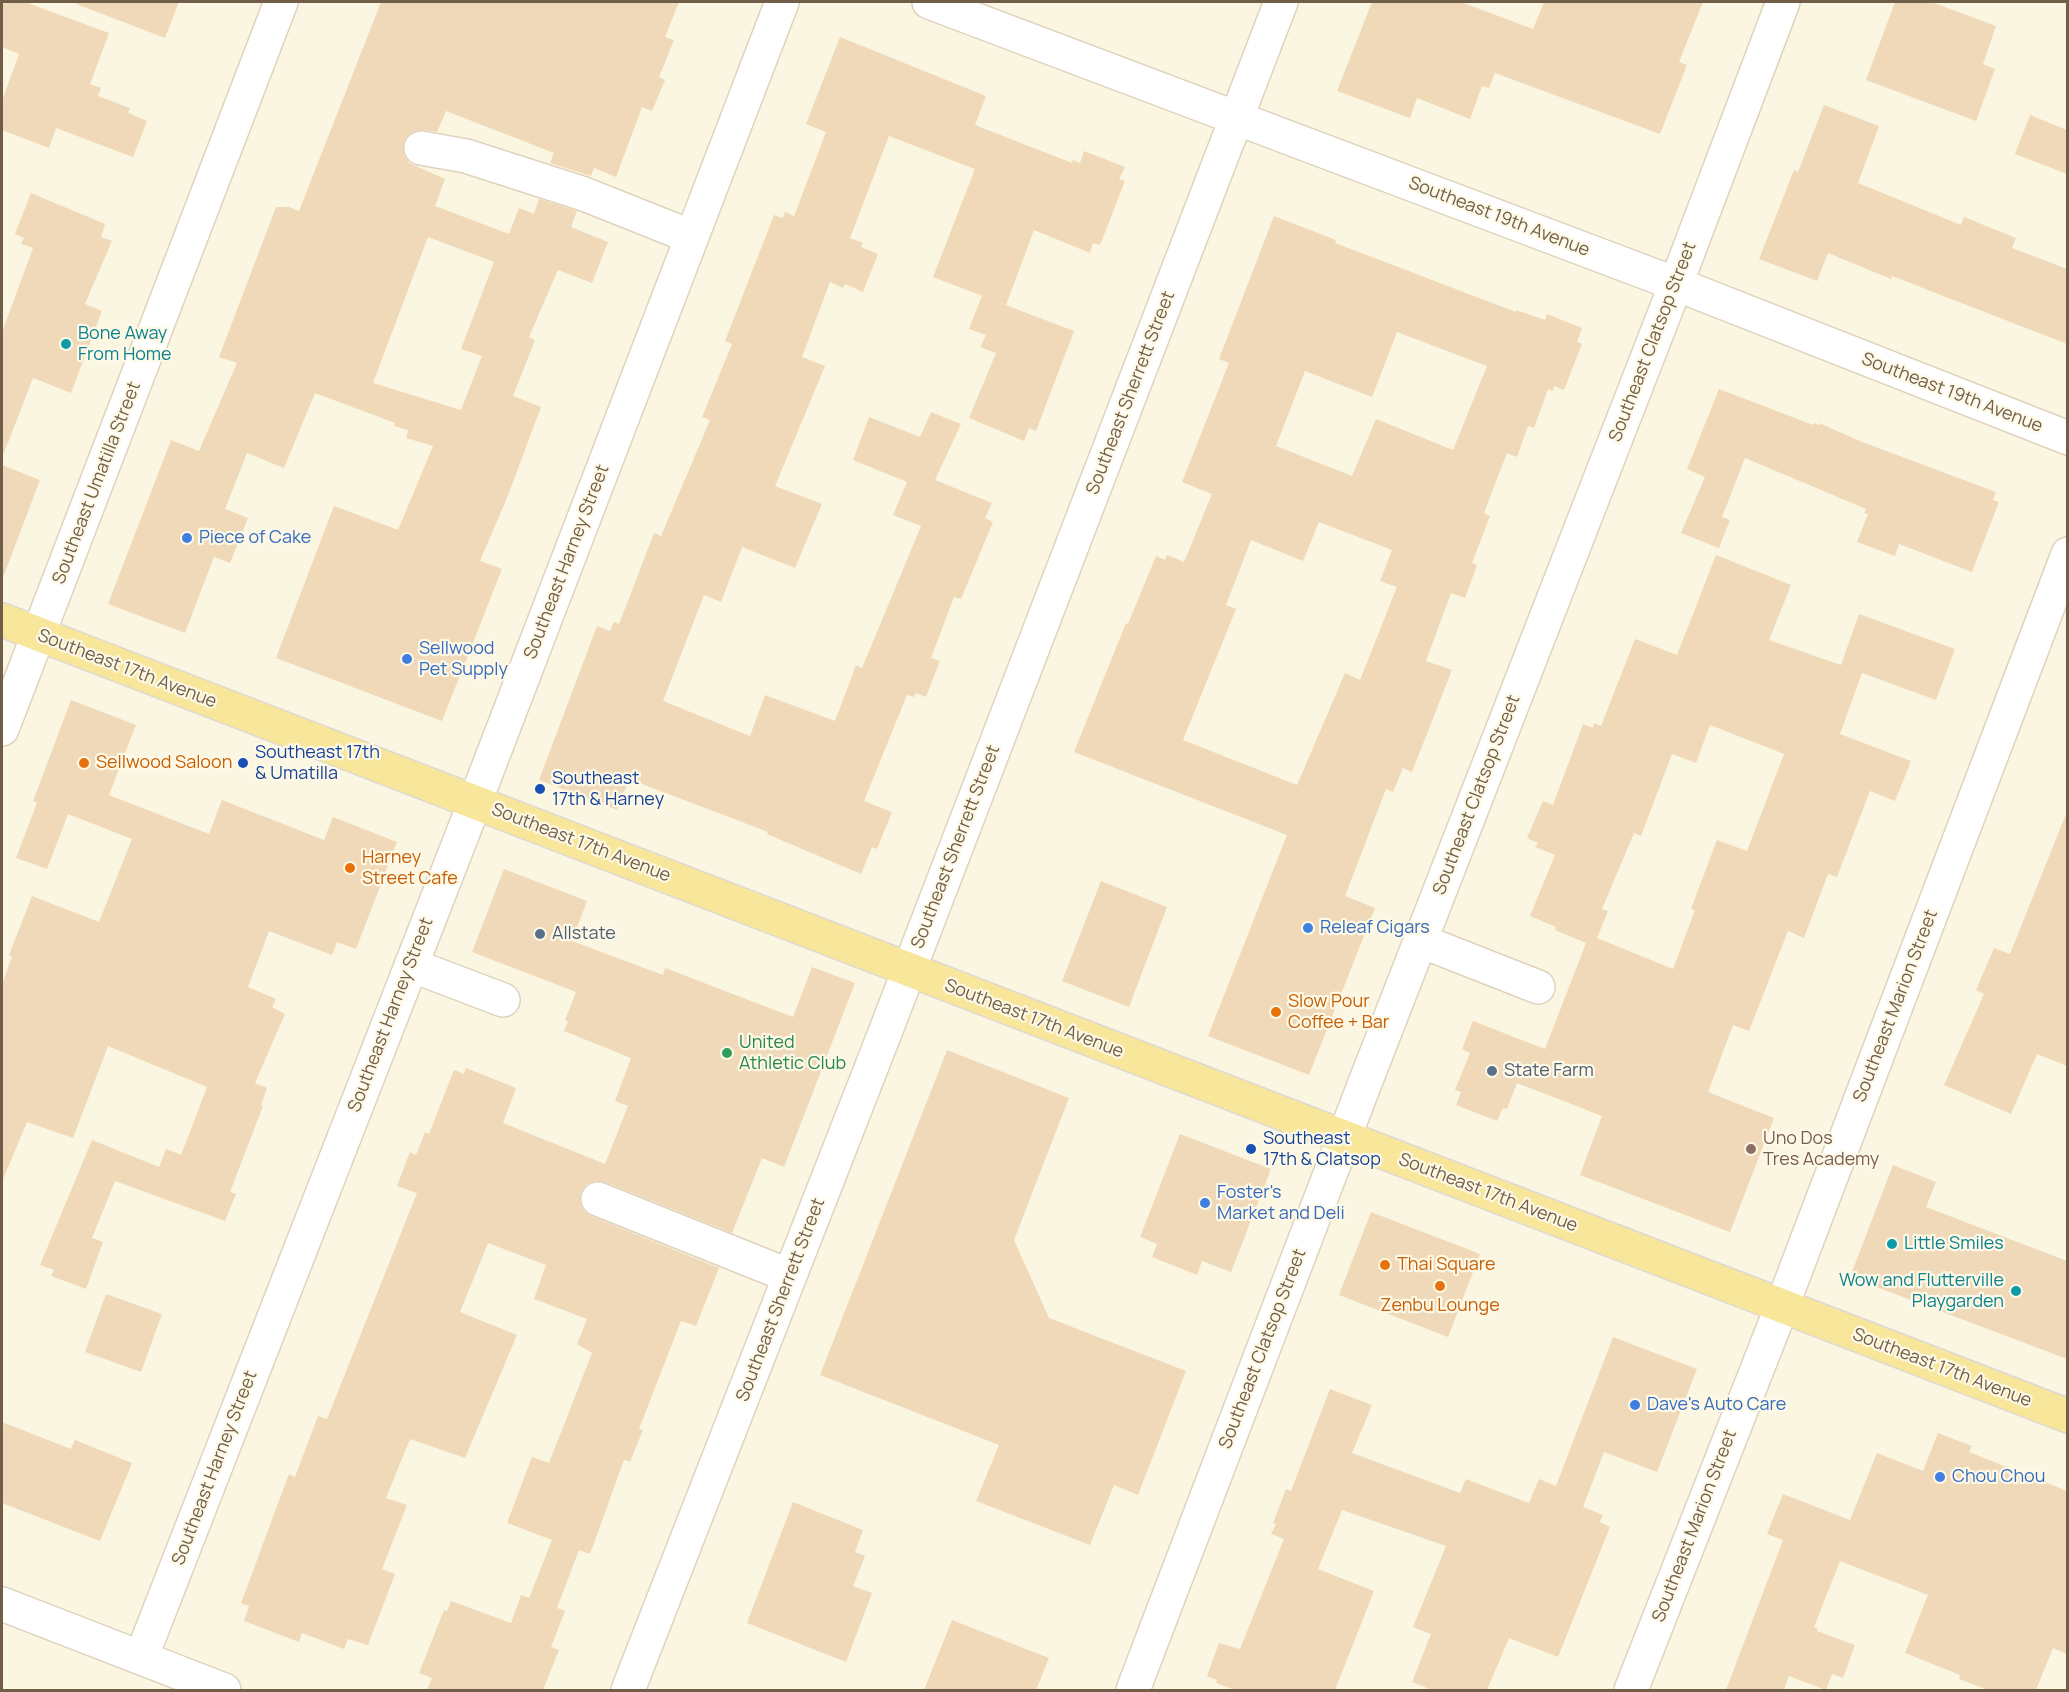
<!DOCTYPE html>
<style>
body{margin:0}
#map{position:relative;width:2069px;height:1692px;overflow:hidden;background:#fbf6e1;font-family:Manrope,sans-serif}
canvas{display:block}
.frame{position:absolute;inset:0;border:3px solid #715e49;pointer-events:none}
</style>
<div id="map">
<canvas width="2069" height="1692"></canvas>
<div class="frame"></div>
</div>
<script>
const g = document.querySelector('canvas').getContext('2d');
g.lineJoin = 'round';
function fill(path, color) {
  g.fillStyle = color;
  g.fill(path, 'evenodd');
}
function trace(path, color, width, dash) {
  g.strokeStyle = color;
  g.lineWidth = width;
  g.lineCap = dash ? 'butt' : 'round';
  g.setLineDash(dash || []);
  g.stroke(path);
}
function write(font, color, halo, rows, align = 'center') {
  g.font = font + ' Manrope,sans-serif';
  g.lineWidth = 4.5;
  g.setLineDash([]);
  g.textBaseline = 'middle';
  g.strokeStyle = halo;
  g.fillStyle = color;
  for (const [text, x, y, turn = 0] of rows) {
    g.save();
    g.translate(x, y);
    g.rotate((+turn || 0) * Math.PI / 180);
    g.textAlign = isNaN(turn) ? turn : align;
    if (halo) g.strokeText(text, 0, 0);
    g.fillText(text, 0, 0);
    g.restore();
  }
}
fill(new Path2D(`
 M 2,2 L 25,2 L 109,33 L 90,84 L 101,88 L 98,96 L 130,108 L 128,113 L 147,121 L 133,157 L 56,128 L 49,148 L 2,130 L 2,101 L 19,54 L 2,47 Z
 M 76,2 L 179,2 L 165,38 L 76,4 Z
 M 381,2 L 679,2 L 665,37 L 674,40 L 659,77 L 665,80 L 652,111 L 642,107 L 616,177 L 594,168 L 591,176 L 550,163 L 554,153 L 446,111 L 437,132 L 424,130 L 414,131 L 407,136 L 403,144 L 404,155 L 409,163 L 445,179 L 435,206 L 509,234 L 519,208 L 534,214 L 539,199 L 577,211 L 571,227 L 608,242 L 592,283 L 558,270 L 529,337 L 535,340 L 513,396 L 541,407 L 507,498 L 480,561 L 502,569 L 442,721 L 276,658 L 334,506 L 398,530 L 433,446 L 406,438 L 408,430 L 394,426 L 395,423 L 315,393 L 284,468 L 247,453 L 225,509 L 248,518 L 230,563 L 214,557 L 185,633 L 108,604 L 171,440 L 199,451 L 237,363 L 219,357 L 276,207 L 289,207 L 299,211 ZM 428,237 L 494,262 L 461,349 L 482,356 L 461,410 L 373,383 Z
 M 1372,2 L 1461,2 L 1533,29 L 1544,2 L 1703,2 L 1679,62 L 1687,65 L 1660,134 L 1495,73 L 1489,88 L 1482,86 L 1470,119 L 1417,98 L 1410,118 L 1337,91 Z
 M 1895,2 L 1931,2 L 1996,26 L 1983,64 L 1995,69 L 1976,121 L 1866,80 Z
 M 840,37 L 986,96 L 975,125 L 1072,163 L 1073,160 L 1080,163 L 1084,151 L 1125,167 L 1119,179 L 1125,181 L 1100,245 L 1093,243 L 1090,253 L 1034,230 L 1006,305 L 933,277 L 975,169 L 889,136 L 850,238 L 863,243 L 861,247 L 878,254 L 863,292 L 845,284 L 843,288 L 830,282 L 802,357 L 825,366 L 775,486 L 822,504 L 795,568 L 742,547 L 721,602 L 704,595 L 663,701 L 750,736 L 765,695 L 835,721 L 856,665 L 862,668 L 921,526 L 893,515 L 907,482 L 853,460 L 869,417 L 920,437 L 931,412 L 961,424 L 935,480 L 992,503 L 985,518 L 993,522 L 961,599 L 954,597 L 931,658 L 940,661 L 926,697 L 916,693 L 914,697 L 907,695 L 864,801 L 892,812 L 877,849 L 872,847 L 861,874 L 767,834 L 768,832 L 629,779 L 617,810 L 539,780 L 597,626 L 610,631 L 614,622 L 619,624 L 654,533 L 661,536 L 710,420 L 702,417 L 732,344 L 725,341 L 774,215 L 783,218 L 785,212 L 794,216 L 826,132 L 806,124 Z
 M 1824,105 L 1879,126 L 1858,183 L 1961,225 L 1964,217 L 2016,238 L 2012,248 L 2067,269 L 2067,344 L 1892,276 L 1891,279 L 1828,253 L 1817,281 L 1759,259 L 1794,170 L 1798,172 Z
 M 2030,115 L 2067,130 L 2067,174 L 2015,154 Z
 M 31,193 L 105,224 L 101,237 L 112,241 L 85,304 L 102,311 L 71,393 L 33,378 L 4,453 L 2,452 L 2,332 L 33,248 L 21,244 L 24,238 L 15,234 Z
 M 1274,216 L 1336,240 L 1335,243 L 1516,312 L 1516,310 L 1545,320 L 1547,314 L 1582,328 L 1577,342 L 1582,344 L 1564,390 L 1554,386 L 1553,391 L 1548,389 L 1534,428 L 1528,426 L 1517,457 L 1507,453 L 1484,513 L 1490,516 L 1472,563 L 1477,565 L 1465,598 L 1451,593 L 1426,661 L 1452,670 L 1412,772 L 1403,768 L 1393,792 L 1386,789 L 1345,896 L 1375,908 L 1309,1075 L 1208,1036 L 1287,835 L 1074,752 L 1126,623 L 1128,624 L 1156,556 L 1165,560 L 1167,555 L 1184,562 L 1212,494 L 1182,482 L 1229,363 L 1219,359 ZM 1397,332 L 1487,366 L 1453,450 L 1376,419 L 1352,476 L 1276,446 L 1305,371 L 1372,397 ZM 1319,522 L 1392,550 L 1380,581 L 1397,587 L 1360,680 L 1345,673 L 1297,785 L 1183,740 L 1236,609 L 1226,605 L 1251,540 L 1303,561 Z
 M 982,296 L 1074,331 L 1036,431 L 1029,428 L 1024,441 L 969,418 L 996,353 L 980,347 L 986,335 L 969,329 Z
 M 1719,389 L 1813,425 L 1814,423 L 1819,425 L 1819,423 L 1862,442 L 1996,492 L 1993,500 L 1999,502 L 1972,572 L 1899,544 L 1895,556 L 1857,542 L 1868,514 L 1864,513 L 1866,509 L 1745,458 L 1722,517 L 1730,520 L 1719,548 L 1681,533 L 1705,477 L 1687,469 Z
 M 2,465 L 40,480 L 4,575 L 2,575 Z
 M 1716,555 L 1791,585 L 1769,640 L 1841,665 L 1859,614 L 1955,649 L 1936,700 L 1862,673 L 1840,734 L 1911,761 L 1895,801 L 1870,791 L 1837,877 L 1828,874 L 1804,938 L 1788,931 L 1749,1031 L 1733,1025 L 1708,1092 L 1774,1118 L 1730,1232 L 1580,1175 L 1602,1116 L 1517,1083 L 1507,1109 L 1503,1108 L 1497,1121 L 1456,1105 L 1461,1092 L 1455,1090 L 1470,1053 L 1462,1049 L 1473,1021 L 1545,1049 L 1586,943 L 1555,930 L 1556,927 L 1530,916 L 1555,855 L 1535,847 L 1538,843 L 1527,838 L 1543,801 L 1553,805 L 1583,724 L 1593,728 L 1594,723 L 1601,726 L 1635,639 L 1677,655 ZM 1710,725 L 1784,754 L 1747,851 L 1717,840 L 1691,909 L 1695,910 L 1673,969 L 1597,938 L 1608,911 L 1602,909 L 1634,833 L 1641,836 L 1672,754 L 1696,763 Z
 M 71,700 L 136,725 L 109,795 L 209,834 L 222,800 L 324,840 L 333,817 L 397,842 L 356,949 L 337,942 L 332,955 L 269,931 L 248,987 L 276,999 L 272,1007 L 285,1014 L 255,1083 L 267,1088 L 261,1105 L 263,1106 L 230,1192 L 236,1194 L 225,1221 L 115,1181 L 92,1238 L 103,1242 L 86,1289 L 51,1276 L 54,1270 L 40,1265 L 92,1140 L 159,1167 L 166,1149 L 181,1155 L 207,1087 L 108,1046 L 73,1138 L 27,1122 L 2,1182 L 2,984 L 12,957 L 9,955 L 32,896 L 99,922 L 132,839 L 68,814 L 47,869 L 16,858 L 37,803 L 33,801 Z
 M 2066,814 L 2067,815 L 2067,1066 L 2037,1054 L 2011,1114 L 1944,1085 L 1984,994 L 1976,990 L 1994,948 L 2010,954 Z
 M 504,869 L 587,901 L 572,941 L 663,975 L 665,968 L 793,1017 L 812,967 L 855,983 L 784,1167 L 762,1158 L 732,1233 L 605,1182 L 595,1181 L 587,1184 L 581,1192 L 580,1202 L 584,1211 L 591,1216 L 719,1268 L 696,1326 L 681,1321 L 639,1429 L 643,1430 L 630,1462 L 624,1460 L 590,1554 L 579,1550 L 557,1608 L 565,1611 L 551,1647 L 559,1650 L 543,1690 L 427,1690 L 432,1678 L 419,1673 L 444,1610 L 447,1611 L 451,1601 L 511,1623 L 521,1595 L 529,1598 L 552,1540 L 507,1523 L 532,1457 L 549,1463 L 592,1353 L 577,1344 L 587,1319 L 534,1299 L 546,1265 L 488,1243 L 460,1312 L 517,1335 L 465,1458 L 410,1439 L 386,1498 L 407,1505 L 382,1569 L 395,1574 L 368,1645 L 348,1639 L 344,1649 L 302,1633 L 299,1642 L 244,1621 L 249,1606 L 241,1603 L 289,1474 L 295,1477 L 318,1416 L 327,1419 L 417,1193 L 397,1186 L 410,1152 L 416,1155 L 425,1132 L 429,1134 L 454,1070 L 464,1074 L 466,1068 L 516,1088 L 503,1123 L 605,1164 L 628,1106 L 615,1101 L 631,1058 L 564,1031 L 568,1021 L 565,1020 L 576,992 L 472,952 Z
 M 1101,881 L 1167,907 L 1129,1007 L 1062,981 Z
 M 947,1050 L 1069,1098 L 1014,1240 L 1049,1318 L 1186,1371 L 1138,1495 L 1114,1485 L 1090,1545 L 976,1501 L 999,1445 L 820,1375 Z
 M 1180,1134 L 1271,1169 L 1231,1272 L 1202,1261 L 1197,1275 L 1152,1257 L 1157,1244 L 1140,1237 Z
 M 1893,1165 L 1936,1182 L 1926,1207 L 2067,1261 L 2067,1359 L 1850,1277 Z
 M 1371,1212 L 1480,1254 L 1448,1337 L 1339,1295 Z
 M 106,1294 L 162,1314 L 141,1372 L 85,1352 Z
 M 1613,1337 L 1697,1369 L 1657,1472 L 1604,1452 L 1583,1507 L 1603,1515 L 1600,1522 L 1610,1527 L 1558,1657 L 1509,1638 L 1487,1690 L 1432,1690 L 1412,1682 L 1431,1634 L 1413,1627 L 1446,1546 L 1342,1510 L 1318,1569 L 1374,1591 L 1335,1690 L 1235,1690 L 1216,1683 L 1217,1680 L 1207,1676 L 1219,1643 L 1240,1649 L 1284,1539 L 1271,1534 L 1276,1524 L 1273,1523 L 1286,1489 L 1291,1491 L 1330,1389 L 1372,1405 L 1352,1453 L 1460,1493 L 1466,1479 L 1529,1503 L 1539,1479 L 1556,1486 Z
 M 2,1422 L 71,1449 L 75,1440 L 132,1463 L 100,1541 L 2,1503 Z
 M 1938,1433 L 1972,1446 L 1969,1452 L 2067,1491 L 2067,1654 L 2053,1648 L 2036,1690 L 1988,1690 L 1959,1679 L 1960,1675 L 1905,1653 L 1928,1595 L 1840,1561 L 1814,1627 L 1817,1628 L 1817,1631 L 1855,1645 L 1843,1678 L 1832,1674 L 1826,1690 L 1789,1676 L 1784,1690 L 1726,1690 L 1783,1540 L 1767,1534 L 1783,1494 L 1850,1520 L 1877,1453 L 1923,1471 Z
 M 793,1502 L 863,1530 L 855,1552 L 865,1556 L 853,1586 L 872,1593 L 846,1662 L 747,1623 Z
 M 952,1620 L 1049,1658 L 1036,1690 L 924,1690 Z`), '#efd9b9');
const minor = new Path2D(`
 M 929,2 L 1676,284 L 2068,438
 M 421,148 L 466,156 L 584,194 L 692,237
 M 2,729 L 281,2
 M 1421,941 L 1538,987
 M 411,965 L 503,1000
 M 598,1199 L 790,1276
 M 2,1604 L 224,1690
 M 141,1658 L 475,802 L 782,2
 M 628,1690 L 886,1030 L 1281,2
 M 1133,1690 L 1363,1088 L 1676,284 L 1783,2
 M 1631,1690 L 1782,1306 L 2068,554`);
const major = new Path2D(`
 M 2,620 L 2068,1416`);
trace(minor, '#dfd3bd', 36);
trace(major, '#ddd8d3', 36);
trace(minor, '#fff', 33);
trace(major, '#f8e69b', 33);
for (const [x, y, r, color] of [
 [66,344,6,"#0f9aa8"],
 [187,538,6,"#3f7fe0"],
 [407,659,6,"#3f7fe0"],
 [84,763,6,"#e8710a"],
 [243,763,6,"#1a4fb4"],
 [540,789,6,"#1a4fb4"],
 [350,868,6,"#e8710a"],
 [1308,928,6,"#3f7fe0"],
 [540,934,6,"#5c6f8a"],
 [1276,1012,6,"#e8710a"],
 [727,1053,6,"#2e9e5b"],
 [1492,1071,6,"#5c6f8a"],
 [1251,1149,6,"#1a4fb4"],
 [1751,1149,6,"#8d6e63"],
 [1205,1203,6,"#3f7fe0"],
 [1892,1244,6,"#0f9aa8"],
 [1385,1265,6,"#e8710a"],
 [1440,1286,6,"#e8710a"],
 [2016,1291,6,"#0f9aa8"],
 [1635,1405,6,"#3f7fe0"],
 [1940,1477,6,"#3f7fe0"]
]) {
  const dot = new Path2D();
  dot.arc(x, y, r, 0, 2 * Math.PI);
  g.fillStyle = color;
  g.fill(dot);
  trace(dot, '#fef9e6', 2);
}
write('18px', '#715e49', '#fef9e6', [
 ["Southeast 19th Avenue",1499,217,21],
 ["Southeast Clatsop Street",1653,342,-69],
 ["Southeast Sherrett Street",1131,393,-69],
 ["Southeast 19th Avenue",1952,393,21],
 ["Southeast Umatilla Street",97,483,-69],
 ["Southeast Harney Street",567,562,-69],
 ["Southeast 17th Avenue",127,669,21],
 ["Southeast Clatsop Street",1477,795,-69],
 ["Southeast 17th Avenue",581,843,21],
 ["Southeast Sherrett Street",956,847,-69],
 ["Southeast Marion Street",1896,1006,-69],
 ["Southeast Harney Street",391,1015,-69],
 ["Southeast 17th Avenue",1034,1019,21],
 ["Southeast 17th Avenue",1488,1193,21],
 ["Southeast Sherrett Street",781,1300,-69],
 ["Southeast Clatsop Street",1263,1349,-69],
 ["Southeast 17th Avenue",1942,1368,21],
 ["Southeast Harney Street",215,1468,-69],
 ["Southeast Marion Street",1695,1526,-69]
]);
write('18px', '#0d838f', '#fef9e6', [
 ["Bone Away",78,334],
 ["From Home",78,355],
 ["Little Smiles",1904,1244],
 ["Wow and Flutterville",2004,1281,"right"],
 ["Playgarden",2004,1302,"right"]
], 'left');
write('18px', '#366cbe', '#fef9e6', [
 ["Piece of Cake",199,538],
 ["Sellwood",419,649],
 ["Pet Supply",419,670],
 ["Releaf Cigars",1320,928],
 ["Foster's",1217,1193],
 ["Market and Deli",1217,1214],
 ["Dave's Auto Care",1647,1405],
 ["Chou Chou",1952,1477]
], 'left');
write('18px', '#164399', '#fef9e6', [
 ["Southeast 17th",255,753],
 ["& Umatilla",255,774],
 ["Southeast",552,779],
 ["17th & Harney",552,800],
 ["Southeast",1263,1139],
 ["17th & Clatsop",1263,1160]
], 'left');
write('18px', '#c56008', '#fef9e6', [
 ["Sellwood Saloon",96,763],
 ["Harney",362,858],
 ["Street Cafe",362,879],
 ["Slow Pour",1288,1002],
 ["Coffee + Bar",1288,1023],
 ["Thai Square",1397,1265],
 ["Zenbu Lounge",1440,1306,"center"]
], 'left');
write('18px', '#4e5e75', '#fef9e6', [
 ["Allstate",552,934],
 ["State Farm",1504,1071]
], 'left');
write('18px', '#27864d', '#fef9e6', [
 ["United",739,1043],
 ["Athletic Club",739,1064]
], 'left');
write('18px', '#785e54', '#fef9e6', [
 ["Uno Dos",1763,1139],
 ["Tres Academy",1763,1160]
], 'left');
</script>
